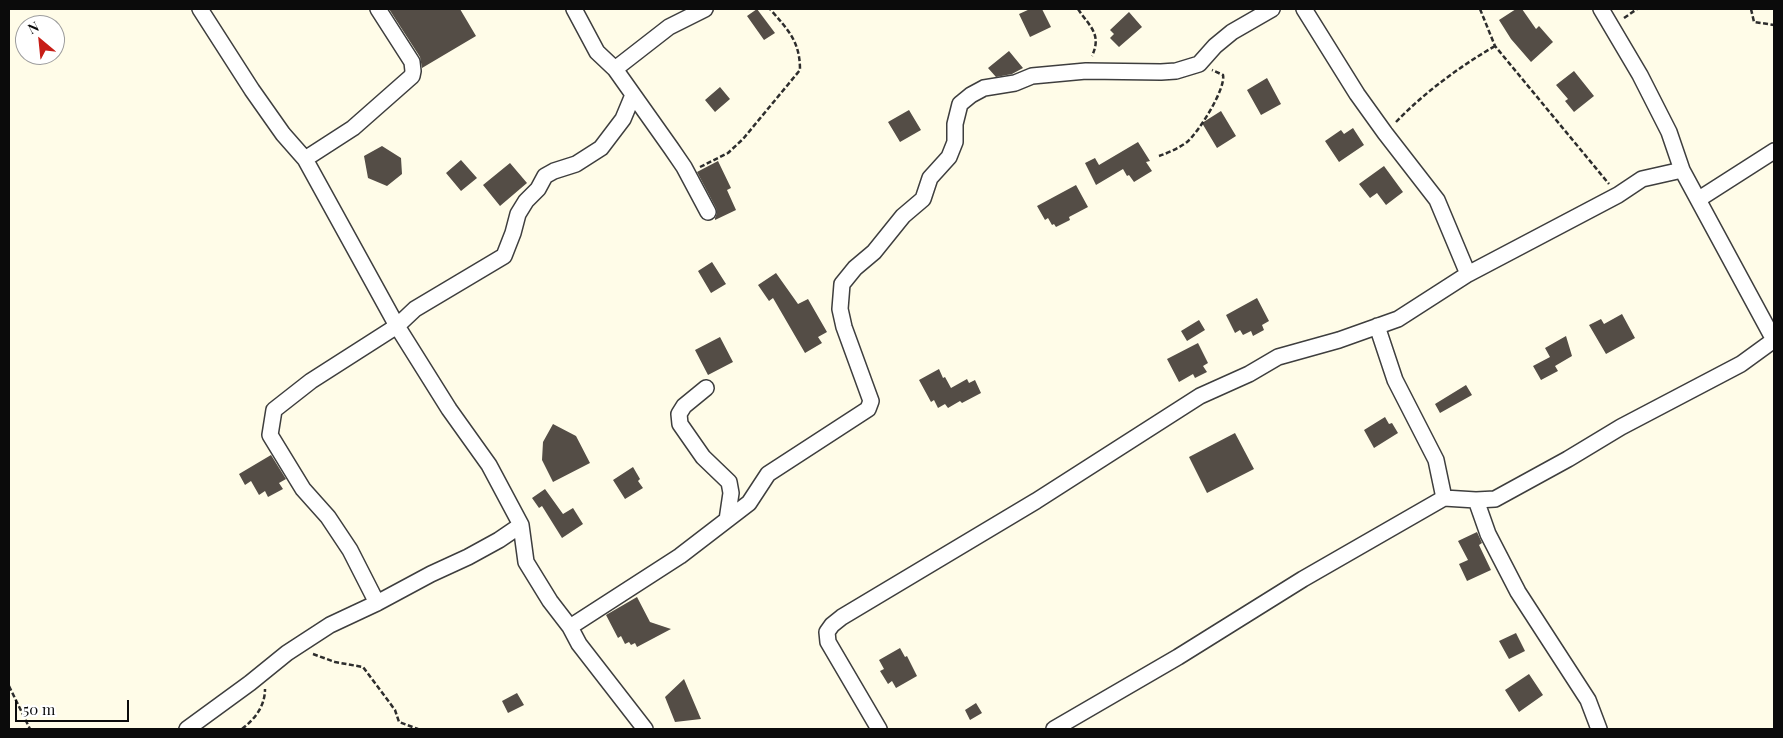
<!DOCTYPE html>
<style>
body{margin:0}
#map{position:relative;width:1783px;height:738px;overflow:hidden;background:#fffce8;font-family:"Playfair Display",serif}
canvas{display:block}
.frame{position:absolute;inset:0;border:10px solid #0b0b0b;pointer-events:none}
.north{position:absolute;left:15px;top:15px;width:50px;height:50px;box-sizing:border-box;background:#fff;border:1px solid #9d9d9d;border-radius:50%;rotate:332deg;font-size:14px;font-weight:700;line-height:20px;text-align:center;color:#0b0b0b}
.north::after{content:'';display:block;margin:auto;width:18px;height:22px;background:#c71d16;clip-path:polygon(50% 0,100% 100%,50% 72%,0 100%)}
.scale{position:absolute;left:15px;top:700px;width:114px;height:22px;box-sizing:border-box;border:2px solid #0b0b0b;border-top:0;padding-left:6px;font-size:15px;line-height:18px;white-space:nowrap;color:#0b0b0b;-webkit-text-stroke:4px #fff;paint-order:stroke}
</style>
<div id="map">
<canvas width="1783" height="738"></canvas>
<div class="frame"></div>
<div class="north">N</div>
<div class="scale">50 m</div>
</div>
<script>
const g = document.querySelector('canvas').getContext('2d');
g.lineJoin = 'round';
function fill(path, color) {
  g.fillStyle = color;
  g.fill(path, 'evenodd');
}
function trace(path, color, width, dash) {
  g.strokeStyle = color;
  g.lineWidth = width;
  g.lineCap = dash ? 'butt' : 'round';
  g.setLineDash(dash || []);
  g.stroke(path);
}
fill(new Path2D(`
 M 389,9 L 460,9 L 476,36 L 422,68 L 420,57 Z
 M 757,9 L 775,33 L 764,40 L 747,16 Z
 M 1030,9 L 1042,9 L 1051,27 L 1030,37 L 1019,14 Z
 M 1516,9 L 1522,9 L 1536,29 L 1539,26 L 1553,42 L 1531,62 L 1511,39 L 1499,20 Z
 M 1129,12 L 1142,27 L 1119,47 L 1110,38 L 1114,34 L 1110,30 Z
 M 1009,51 L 1023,68 L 1012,74 L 996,77 L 988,68 Z
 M 1574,71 L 1594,96 L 1574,112 L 1565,101 L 1568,99 L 1556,85 Z
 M 1267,78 L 1281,104 L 1261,115 L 1247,90 Z
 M 720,87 L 730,99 L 715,112 L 705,100 Z
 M 909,110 L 921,130 L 900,142 L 888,122 Z
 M 1221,111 L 1236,136 L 1217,148 L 1202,123 Z
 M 1353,128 L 1364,145 L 1339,162 L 1325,141 L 1341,130 L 1344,134 Z
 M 1138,142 L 1150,161 L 1146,162 L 1152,171 L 1134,182 L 1129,175 L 1127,176 L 1123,169 L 1096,185 L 1085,163 L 1095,158 L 1099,165 Z
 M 382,146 L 401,158 L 402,174 L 387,186 L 368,178 L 364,156 Z
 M 461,160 L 477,178 L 461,191 L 446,173 Z
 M 718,161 L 731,188 L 727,190 L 736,210 L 715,220 L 715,218 L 717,213 L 716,208 L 697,172 Z
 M 510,163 L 527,183 L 500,206 L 483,185 Z
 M 1384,166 L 1403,192 L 1386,205 L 1377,193 L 1370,198 L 1359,184 Z
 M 1076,185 L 1088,207 L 1069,217 L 1070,220 L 1056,227 L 1054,224 L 1052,225 L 1048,218 L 1045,220 L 1037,206 Z
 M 712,262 L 726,284 L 711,293 L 698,271 Z
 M 776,273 L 798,304 L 808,299 L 827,332 L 818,337 L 822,343 L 805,353 L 773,298 L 769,301 L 758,285 Z
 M 1257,298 L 1269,321 L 1262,325 L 1264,330 L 1253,336 L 1251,331 L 1243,335 L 1240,330 L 1235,333 L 1226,315 Z
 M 1622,314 L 1635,338 L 1606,354 L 1589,325 L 1601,319 L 1604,324 Z
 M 1199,320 L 1205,330 L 1187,341 L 1181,331 Z
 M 1566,336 L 1572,356 L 1555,366 L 1558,371 L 1541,380 L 1533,366 L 1550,357 L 1545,348 Z
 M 720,337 L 733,362 L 708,375 L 695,350 Z
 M 1198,343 L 1208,363 L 1203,366 L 1207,372 L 1195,378 L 1193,374 L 1179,382 L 1167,359 Z
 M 939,369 L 943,378 L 945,377 L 951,388 L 967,379 L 969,383 L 975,380 L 981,393 L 962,403 L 960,401 L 948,408 L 945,404 L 938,408 L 934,400 L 931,402 L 919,380 Z
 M 1466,385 L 1472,395 L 1440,413 L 1435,404 Z
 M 1385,417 L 1389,424 L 1392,423 L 1398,433 L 1374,448 L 1364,430 Z
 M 553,424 L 576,436 L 590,463 L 553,482 L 542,460 L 543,442 Z
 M 1235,433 L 1254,469 L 1207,493 L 1189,457 Z
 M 271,455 L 286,479 L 279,483 L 283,489 L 268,497 L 265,491 L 259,495 L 251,481 L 245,485 L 239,474 Z
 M 633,467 L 640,479 L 638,481 L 643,488 L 625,499 L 613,480 Z
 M 545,489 L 563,514 L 573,508 L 583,524 L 562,538 L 542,506 L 539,508 L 532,498 Z
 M 1477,532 L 1482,543 L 1479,545 L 1491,570 L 1467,581 L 1459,564 L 1468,560 L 1458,541 Z
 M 637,597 L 650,622 L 671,629 L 637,647 L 635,643 L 631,645 L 629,642 L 625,644 L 621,636 L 618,638 L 606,615 Z
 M 1516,633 L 1525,651 L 1509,659 L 1499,641 Z
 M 900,648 L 905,657 L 907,656 L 917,676 L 896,688 L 892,681 L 888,684 L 880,671 L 884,669 L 879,660 Z
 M 1529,674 L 1543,695 L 1519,712 L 1505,690 Z
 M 684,679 L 701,719 L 675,722 L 665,697 Z
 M 517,693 L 524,705 L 508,713 L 502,701 Z
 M 976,703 L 982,713 L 970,720 L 965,710 Z`), '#544d46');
const minor = new Path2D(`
 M 200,9 L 252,90 L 283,134 L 305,159 L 397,326 L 449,409 L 489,465 L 521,525 L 526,562 L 550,601 L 570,627 L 579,644 L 645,729
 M 574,9 L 597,52 L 615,69 L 671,148 L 684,167 L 708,212
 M 1304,9 L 1357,94 L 1385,133 L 1437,200 L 1468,274
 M 1601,9 L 1640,75 L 1669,132 L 1682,170 L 1774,340
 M 615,69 L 669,27 L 705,9
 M 305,159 L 353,128 L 412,76 L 413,71 L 412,62 L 378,9
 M 1699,199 L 1774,151
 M 706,388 L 684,406 L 679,414 L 680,424 L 703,457 L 729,482 L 731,493 L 727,520
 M 1444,498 L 1476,500 L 1495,499 L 1568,459 L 1621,427 L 1741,364 L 1774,340
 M 1476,500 L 1488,534 L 1518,592 L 1588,700 L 1599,729
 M 377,603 L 350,550 L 328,517 L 303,489 L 270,435 L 274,410 L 311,381 L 397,326 L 415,309 L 504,256 L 513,233 L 518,214 L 526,201 L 538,189 L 545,176 L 554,171 L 576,164 L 601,148 L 623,119 L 633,95
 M 570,627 L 680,556 L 749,503 L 768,474 L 868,409 L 871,401 L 844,327 L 840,309 L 842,284 L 855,268 L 874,252 L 903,216 L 923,199 L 930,178 L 949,157 L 955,142 L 955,124 L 960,104 L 971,95 L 984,88 L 1015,83 L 1032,76 L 1086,71 L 1161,72 L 1176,71 L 1199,64 L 1215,46 L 1232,32 L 1272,9
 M 187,729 L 250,683 L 287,653 L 330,625 L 377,603 L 431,574 L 468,557 L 499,540 L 521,525
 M 879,729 L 828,642 L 827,632 L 832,625 L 842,617 L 1036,501 L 1200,396 L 1249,374 L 1278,357 L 1339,340 L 1398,319 L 1468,274 L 1618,195 L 1642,179 L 1682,170
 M 1054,729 L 1178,657 L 1303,579 L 1444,498 L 1436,460 L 1395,380 L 1377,326`);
trace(minor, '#3e3e3e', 18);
trace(new Path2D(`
 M 1078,9 C 1090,27 1102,34 1092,56
 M 1480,9 L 1495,46 L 1609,184
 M 1751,9 L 1754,22 L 1774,25
 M 1624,18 L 1637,9
 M 1396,122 C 1425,92 1459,67 1495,46
 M 1159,156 C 1168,153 1179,148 1187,142 C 1198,133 1226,89 1223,75 L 1212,70
 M 700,167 L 728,153 L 743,139 L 800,70 C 800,41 788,30 770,9
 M 313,654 L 335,662 L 363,667 L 395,710 L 399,722 L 418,729
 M 9,686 L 30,729
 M 242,729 C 255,719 265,706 265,689`), '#2d2d2d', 2.5, [5, 2.5]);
trace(minor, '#fff', 15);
</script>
